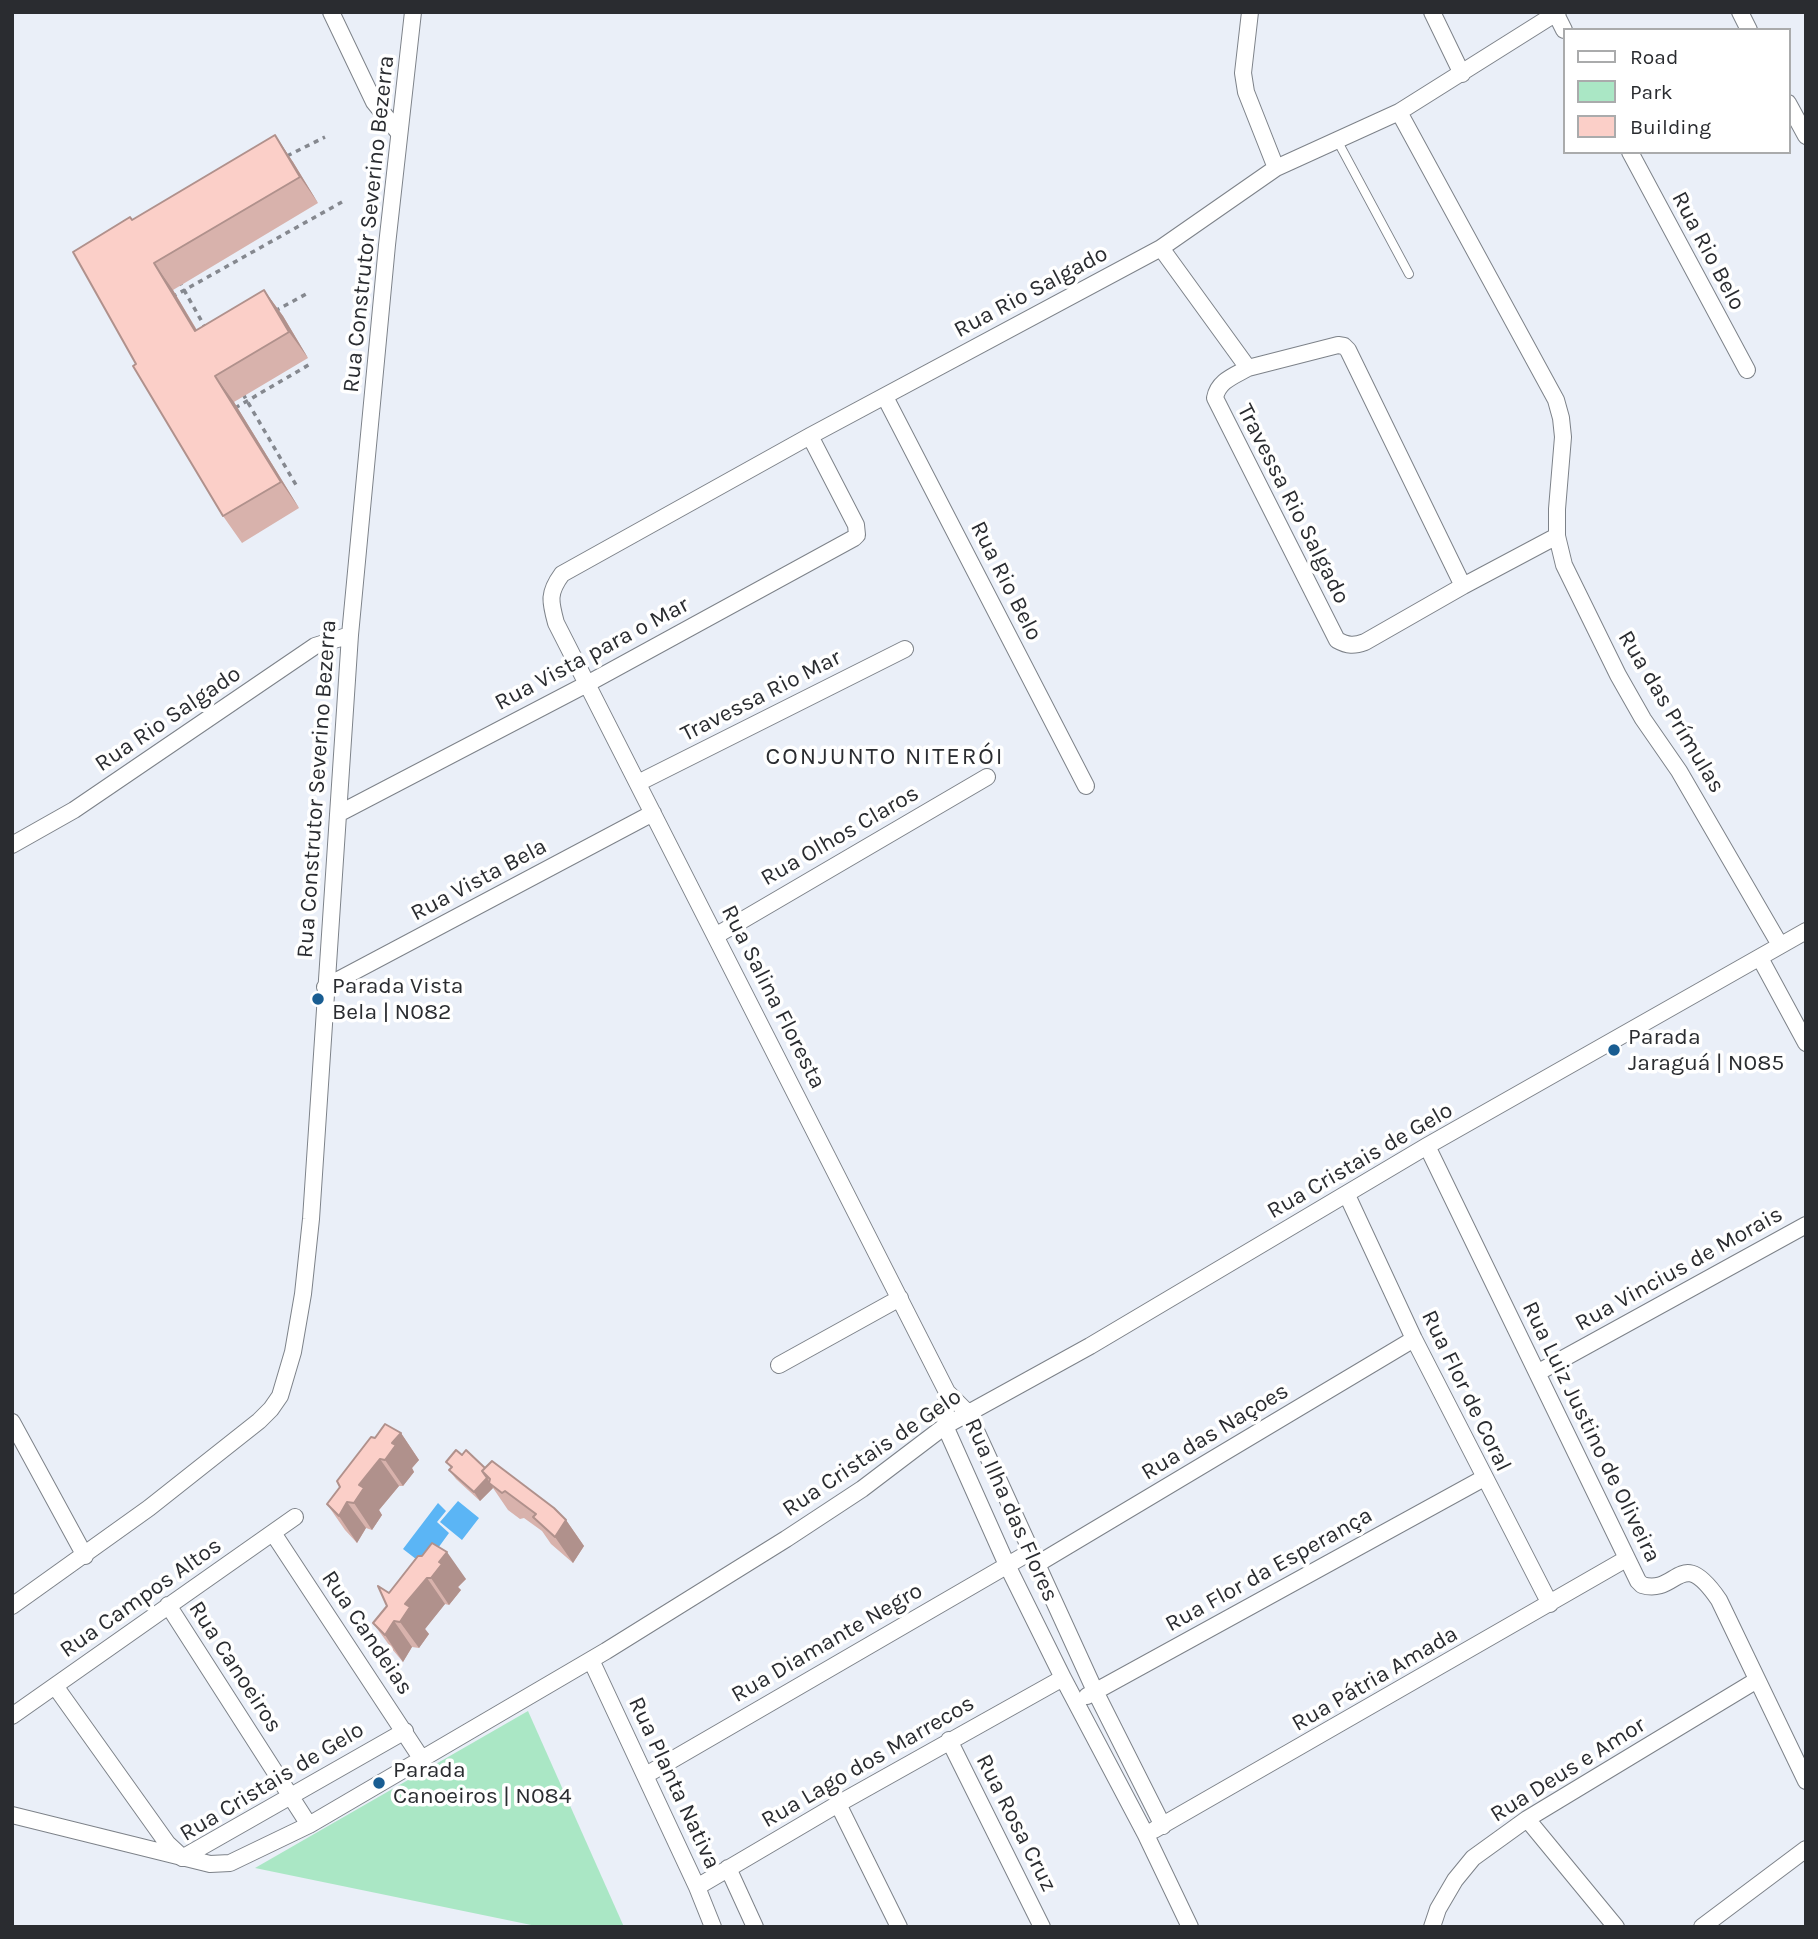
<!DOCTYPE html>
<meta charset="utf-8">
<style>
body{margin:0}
#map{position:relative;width:1818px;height:1939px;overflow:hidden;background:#eaeff8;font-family:Karla,sans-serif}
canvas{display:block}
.frame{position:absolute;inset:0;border:14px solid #2a2c30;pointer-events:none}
.legend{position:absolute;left:1563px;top:28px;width:228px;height:126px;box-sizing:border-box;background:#fff;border:2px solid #aaabac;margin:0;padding:9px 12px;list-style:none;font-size:21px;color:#2a2c30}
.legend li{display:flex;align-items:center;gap:14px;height:35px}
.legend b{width:35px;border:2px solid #aaabac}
</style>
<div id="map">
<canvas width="1818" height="1939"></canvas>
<div class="frame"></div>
<ul class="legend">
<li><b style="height:9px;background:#fff"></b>Road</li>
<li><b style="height:19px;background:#aae7c5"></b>Park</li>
<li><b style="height:19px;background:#fbcfc8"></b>Building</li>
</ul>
</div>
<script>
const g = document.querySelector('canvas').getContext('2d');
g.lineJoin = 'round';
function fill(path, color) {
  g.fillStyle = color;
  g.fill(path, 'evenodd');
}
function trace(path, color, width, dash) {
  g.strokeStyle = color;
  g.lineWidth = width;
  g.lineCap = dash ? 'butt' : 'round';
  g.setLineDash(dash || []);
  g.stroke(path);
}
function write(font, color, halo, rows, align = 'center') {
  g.font = font + ' Karla,sans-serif';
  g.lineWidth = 7;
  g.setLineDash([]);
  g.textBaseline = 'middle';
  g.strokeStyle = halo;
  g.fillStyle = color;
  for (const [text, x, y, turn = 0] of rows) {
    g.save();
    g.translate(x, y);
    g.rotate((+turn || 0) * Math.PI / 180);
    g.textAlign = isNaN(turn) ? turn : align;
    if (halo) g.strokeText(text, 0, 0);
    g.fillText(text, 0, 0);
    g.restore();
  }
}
fill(new Path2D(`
 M 528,1711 L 624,1927 L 541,1927 L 255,1868 Z`), '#aae7c5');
fill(new Path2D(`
 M 458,1501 L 479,1518 L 462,1540 L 440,1522 Z
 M 438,1503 L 446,1511 L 437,1522 L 449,1533 L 425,1566 L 403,1549 Z`), '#5bb5f5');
const service = new Path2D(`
 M 1337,140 L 1409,274`);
const minor = new Path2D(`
 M 331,12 L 374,102 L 399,133
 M 1250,12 L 1243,73 L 1246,92 L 1276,168
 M 1432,12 L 1462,74
 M 1740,12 L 1749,30
 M 1556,14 L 1564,30
 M 1788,103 L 1806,136
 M 1399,112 L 1556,400 L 1561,418 L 1563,437 L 1557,509 L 1557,536 L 1564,565 L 1618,675 L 1643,719 L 1679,771 L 1780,945
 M 1630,152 L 1747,370
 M 1161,248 L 1248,368 C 1234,376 1218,381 1215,398 L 1337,640 C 1348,646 1354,646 1365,642 L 1463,586
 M 1248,368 L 1338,345 L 1344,346 L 1348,350 L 1463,586 L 1557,536
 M 885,397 L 1086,786
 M 638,783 L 905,649
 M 338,814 L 587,684 L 854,538 L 857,535 L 856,525 L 810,436
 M 12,845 L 74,810 L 315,646 L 350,635
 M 717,935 L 987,777
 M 1760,958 L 1806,1043
 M 325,987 L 653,813
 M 1427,1146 L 1638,1581 L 1642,1585 C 1678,1596 1680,1543 1719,1600 L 1806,1781
 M 1347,1195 L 1414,1339 L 1550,1604
 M 779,1365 L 900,1298
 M 1537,1373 L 1806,1225
 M 947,1392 L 945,1426 L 1007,1565 L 1063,1678 L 1146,1835 L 1190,1927
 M 12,1422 L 85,1556
 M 273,1533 L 421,1758
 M 1039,1563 L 1414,1339
 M 168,1605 L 309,1825
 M 12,1606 L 149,1508 L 259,1421 L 271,1409 L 280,1396 L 293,1352 L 303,1294 L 311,1219 L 350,635 L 387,245 L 413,12
 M 591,1660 L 697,1887 L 713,1927
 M 55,1686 L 167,1843 L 181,1856
 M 1087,1696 L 1484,1478
 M 12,1716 L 295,1517
 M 949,1740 L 1042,1927
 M 646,1775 L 1032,1551
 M 838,1804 L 899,1927
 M 12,1815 L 210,1864 L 230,1863 L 309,1825 L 606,1651 L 786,1539 L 862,1489 L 945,1426 L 1090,1346 L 1427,1146 L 1806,931
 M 1527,1819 L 1616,1927
 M 1163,1826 L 1095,1691 L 968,1413 L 947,1392 L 556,623 C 550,601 548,593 562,574 L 810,436 L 1161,248 L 1276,168 L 1399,112 L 1558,12
 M 1154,1830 L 1626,1559
 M 182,1858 L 405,1731
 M 728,1868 L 755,1927
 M 697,1887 L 838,1804 L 1063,1678
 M 1432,1927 L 1438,1909 L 1455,1880 L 1473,1858 L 1527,1819 L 1757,1680
 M 1702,1927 L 1806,1849`);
trace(service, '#7d8289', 10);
trace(minor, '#7d8289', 18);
trace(new Path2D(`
 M 287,156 L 325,137
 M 179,281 L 206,329
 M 172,297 L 342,202
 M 275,311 L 308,293
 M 243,394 L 296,485
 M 235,408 L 312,363`), '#85888f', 3.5, [5, 5]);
trace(service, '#fff', 8);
trace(minor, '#fff', 16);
fill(new Path2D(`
 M 275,135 L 293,162 L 318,203 L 173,290 L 197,330 L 264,290 L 283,316 L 308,358 L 234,402 L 299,508 L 242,543 L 223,516 L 136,364 L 132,220 Z
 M 401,1433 L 419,1460 L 412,1468 L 414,1472 L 403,1486 L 399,1486 L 379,1510 L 382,1515 L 372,1530 L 366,1528 L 357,1543 L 345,1530 L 327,1504 L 340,1487 Z
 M 462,1455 L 485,1468 L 566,1520 L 584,1546 L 573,1563 L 551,1544 L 542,1531 L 524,1518 L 520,1519 L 508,1510 L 493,1488 L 480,1501 L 456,1479 L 449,1470 L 451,1468 L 446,1462 Z
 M 418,1556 L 466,1579 L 458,1587 L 461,1590 L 449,1605 L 445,1604 L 425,1629 L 429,1634 L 419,1648 L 412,1647 L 403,1662 L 392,1649 L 373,1623 L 387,1606 L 389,1593 Z`), '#d8b2ac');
fill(new Path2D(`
 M 275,135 L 293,162 L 318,203 L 300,177 Z
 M 154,263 L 173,290 L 213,358 L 195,331 Z
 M 264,290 L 283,316 L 308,358 L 289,332 Z
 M 215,376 L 234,402 L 299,508 L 281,482 Z
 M 401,1433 L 419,1460 L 412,1468 L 414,1472 L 403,1486 L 385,1460 L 392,1443 Z
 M 380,1459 L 399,1486 L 379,1510 L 382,1515 L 372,1530 L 354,1503 L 359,1485 Z
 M 487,1478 L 493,1488 L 480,1501 L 474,1492 Z
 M 347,1502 L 366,1528 L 357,1543 L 339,1516 Z
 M 566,1520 L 584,1546 L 573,1563 L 555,1537 Z
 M 447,1552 L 466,1579 L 458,1587 L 461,1590 L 449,1605 L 431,1578 L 439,1562 Z
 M 427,1578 L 445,1604 L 425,1629 L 429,1634 L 419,1648 L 400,1622 L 405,1604 Z
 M 394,1621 L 412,1647 L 403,1662 L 385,1635 Z`), '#b0918c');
const building = new Path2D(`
 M 275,135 L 300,177 L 154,263 L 195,331 L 264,290 L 289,332 L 215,376 L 281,482 L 223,516 L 133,366 L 136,364 L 73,252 L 130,217 L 132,220 Z
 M 385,1424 L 401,1433 L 392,1443 L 396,1445 L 385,1460 L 380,1459 L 359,1485 L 364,1488 L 354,1503 L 347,1502 L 339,1516 L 327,1504 L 340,1487 L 337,1481 L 371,1437 L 375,1438 Z
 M 456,1450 L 462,1455 L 466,1450 L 485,1468 L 482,1471 L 487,1478 L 474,1492 L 449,1470 L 452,1467 L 446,1462 Z
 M 492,1461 L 554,1508 L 566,1520 L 555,1537 L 533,1517 L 536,1514 L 505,1491 L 502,1493 L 489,1483 L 490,1479 L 482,1471 Z
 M 432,1543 L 447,1552 L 439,1562 L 442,1564 L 431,1578 L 427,1578 L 405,1604 L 410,1607 L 400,1622 L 394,1621 L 385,1635 L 373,1623 L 387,1606 L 378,1586 L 389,1593 L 418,1556 L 422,1556 Z`);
fill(building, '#fbcfc8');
trace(building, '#b0918c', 2);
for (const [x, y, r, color] of [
 [318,999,7,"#195d92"],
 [1614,1050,7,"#195d92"],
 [379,1783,7,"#195d92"]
]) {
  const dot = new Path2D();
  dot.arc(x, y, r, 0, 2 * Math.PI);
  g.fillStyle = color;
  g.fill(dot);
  trace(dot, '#fff', 2.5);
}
write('23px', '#2a2c30', '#fff', [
 ["Rua Construtor Severino Bezerra",369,224,-84],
 ["Rua Rio Belo",1708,251,62],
 ["Rua Rio Salgado",1031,292,-28],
 ["Travessa Rio Salgado",1293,504,63],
 ["Rua Rio Belo",1006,581,63],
 ["Rua Vista para o Mar",592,654,-28],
 ["Travessa Rio Mar",761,696,-27],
 ["Rua das Prímulas",1671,712,59],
 ["Rua Rio Salgado",168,719,-34],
 ["Rua Construtor Severino Bezerra",317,789,-86],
 ["Rua Olhos Claros",840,836,-30],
 ["Rua Vista Bela",479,880,-28],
 ["Rua Salina Floresta",773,997,63],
 ["Rua Cristais de Gelo",1360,1161,-30],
 ["Rua Vincius de Morais",1679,1269,-29],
 ["Rua Flor de Coral",1466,1391,64],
 ["Rua das Naçoes",1215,1432,-31],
 ["Rua Luiz Justino de Oliveira",1591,1432,64],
 ["Rua Cristais de Gelo",872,1453,-34],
 ["Rua Ilha das Flores",1011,1510,66],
 ["Rua Flor da Esperança",1269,1570,-29],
 ["Rua Campos Altos",141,1598,-35],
 ["Rua Candeias",367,1633,56],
 ["Rua Diamante Negro",827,1643,-30],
 ["Rua Canoeiros",235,1667,57],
 ["Rua Pátria Amada",1375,1679,-30],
 ["Rua Lago dos Marrecos",868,1762,-30],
 ["Rua Deus e Amor",1568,1770,-32],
 ["Rua Cristais de Gelo",272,1782,-31],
 ["Rua Planta Nativa",674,1783,65],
 ["Rua Rosa Cruz",1016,1823,63]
]);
write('23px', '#2a2c30', '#fff', [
 ["Parada Vista",332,986],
 ["Bela | N082",332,1012],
 ["Parada",1628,1037],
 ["Jaraguá | N085",1628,1063],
 ["Parada",393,1770],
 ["Canoeiros | N084",393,1796]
], 'left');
g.letterSpacing = '2px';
write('24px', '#2a2c30', '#fff', [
 ["CONJUNTO NITERÓI",885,757]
]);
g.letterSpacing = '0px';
</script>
